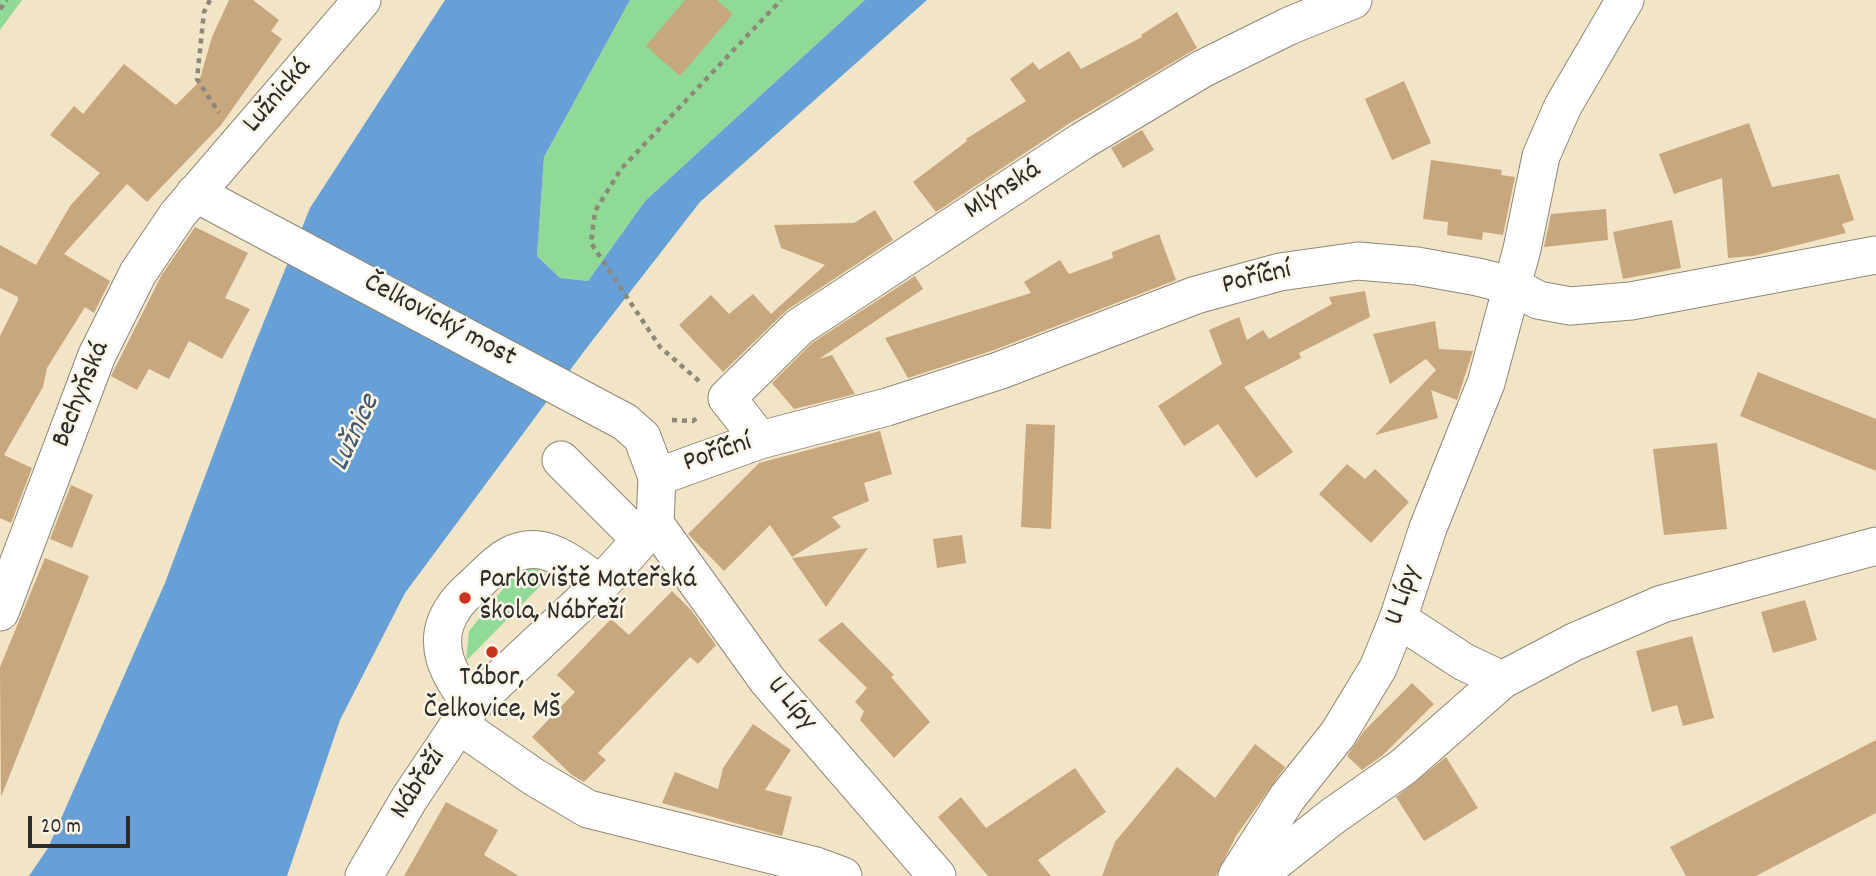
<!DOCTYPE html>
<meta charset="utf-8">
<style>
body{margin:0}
#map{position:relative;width:1876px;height:876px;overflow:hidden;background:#f2e4c6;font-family:Dekko,sans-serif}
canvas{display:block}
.scale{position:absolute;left:28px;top:816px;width:102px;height:32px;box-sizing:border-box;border:4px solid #2b2b2b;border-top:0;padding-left:9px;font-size:21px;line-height:24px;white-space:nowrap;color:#2b2b2b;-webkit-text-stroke:5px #fcf5e5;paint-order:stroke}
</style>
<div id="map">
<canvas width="1876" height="876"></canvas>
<div class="scale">20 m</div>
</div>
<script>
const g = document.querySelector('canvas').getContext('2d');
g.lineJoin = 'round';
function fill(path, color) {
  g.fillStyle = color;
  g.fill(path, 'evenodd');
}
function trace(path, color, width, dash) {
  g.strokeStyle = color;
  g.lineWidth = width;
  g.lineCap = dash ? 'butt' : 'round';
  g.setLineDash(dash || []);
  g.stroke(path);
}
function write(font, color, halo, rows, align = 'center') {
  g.font = font + ' Dekko,sans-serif';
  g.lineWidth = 5;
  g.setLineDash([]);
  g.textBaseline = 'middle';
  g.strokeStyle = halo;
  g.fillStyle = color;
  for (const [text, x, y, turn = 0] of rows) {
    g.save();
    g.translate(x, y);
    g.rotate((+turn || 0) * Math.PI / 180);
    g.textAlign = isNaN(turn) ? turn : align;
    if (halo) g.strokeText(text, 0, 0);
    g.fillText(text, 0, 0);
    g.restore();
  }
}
fill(new Path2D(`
 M 0,0 L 22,0 L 0,30 Z
 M 630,0 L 865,0 L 645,201 L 588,281 L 560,278 L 537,256 L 544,157 Z
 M 524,563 L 550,576 L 466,661 L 469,631 Z`), '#8fda97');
fill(new Path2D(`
 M 445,0 L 630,0 L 544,157 L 537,256 L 560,278 L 588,281 L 645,201 L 865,0 L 927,0 L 700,202 L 585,350 L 405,593 L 340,720 L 287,876 L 29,876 L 48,848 L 165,583 L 252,351 L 310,208 Z`), '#67a0d6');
fill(new Path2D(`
 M 229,0 L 253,0 L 279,20 L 271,31 L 282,39 L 221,125 L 147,202 L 127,184 L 64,254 L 110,281 L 94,313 L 85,307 L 47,368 L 43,387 L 4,455 L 32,468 L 11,523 L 0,518 L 0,336 L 18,300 L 18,297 L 0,288 L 0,245 L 36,265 L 70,206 L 100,173 L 50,135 L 74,106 L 83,114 L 124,64 L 176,105 L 199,82 L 212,37 Z
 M 685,0 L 717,0 L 733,14 L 680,76 L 646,46 Z
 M 1177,12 L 1197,48 L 1070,123 L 936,212 L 913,182 L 967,141 L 966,139 L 1026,101 L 1010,79 L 1033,62 L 1039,70 L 1069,51 L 1081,69 L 1142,37 L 1141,35 Z
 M 1404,81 L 1431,143 L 1392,160 L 1365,99 Z
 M 1749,123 L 1772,187 L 1839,174 L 1854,220 L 1842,224 L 1846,233 L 1753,256 L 1728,258 L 1722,178 L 1674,194 L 1659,154 Z
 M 1142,130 L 1154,150 L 1123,168 L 1111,148 Z
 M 1431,160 L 1502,170 L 1501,175 L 1515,177 L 1503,235 L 1483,232 L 1482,240 L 1447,235 L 1448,222 L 1423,219 Z
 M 1606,209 L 1608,240 L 1544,247 L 1551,214 Z
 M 875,210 L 893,240 L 787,310 L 723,372 L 679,325 L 711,295 L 729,314 L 753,294 L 771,314 L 825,265 L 781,248 L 774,225 L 854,223 Z
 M 1672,220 L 1681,268 L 1623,279 L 1613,232 Z
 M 195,227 L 248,253 L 225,298 L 250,309 L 222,359 L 189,341 L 169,379 L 149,369 L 137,390 L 111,376 L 161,276 Z
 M 1159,234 L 1176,280 L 994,350 L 908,378 L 885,338 L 1031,293 L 1024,282 L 1060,260 L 1069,274 L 1113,258 L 1112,252 Z
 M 915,276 L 923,289 L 819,359 L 832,355 L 855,394 L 794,409 L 772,383 L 812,343 Z
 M 1365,291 L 1370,317 L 1299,353 L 1301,358 L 1244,387 L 1293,452 L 1256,478 L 1218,424 L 1184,446 L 1158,406 L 1222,364 L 1209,330 L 1239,317 L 1247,340 L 1263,330 L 1269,339 L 1332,304 L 1329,297 Z
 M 1435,321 L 1439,349 L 1473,351 L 1457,400 L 1431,390 L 1438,418 L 1375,435 L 1436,370 L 1426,359 L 1390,384 L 1373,334 Z
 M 1758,372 L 1876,419 L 1876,471 L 1740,416 Z
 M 1026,424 L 1055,425 L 1051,529 L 1021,527 Z
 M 880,431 L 892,474 L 864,483 L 869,501 L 832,517 L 841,527 L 792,557 L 770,525 L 724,571 L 688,534 L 759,463 Z
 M 1717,443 L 1727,529 L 1664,535 L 1653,449 Z
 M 1347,464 L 1365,479 L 1375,469 L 1409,502 L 1371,543 L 1319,494 Z
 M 71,485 L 93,495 L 72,548 L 50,539 Z
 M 962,535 L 966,563 L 937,568 L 933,539 Z
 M 868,548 L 826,607 L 792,558 Z
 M 45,558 L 89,576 L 1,797 L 0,667 Z
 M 672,591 L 691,610 L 716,645 L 698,664 L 690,657 L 598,753 L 606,760 L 584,782 L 572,775 L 532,737 L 575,692 L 557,675 L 611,619 L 629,635 Z
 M 1805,600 L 1817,640 L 1773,653 L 1761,612 Z
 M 842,622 L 894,675 L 891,677 L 930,722 L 894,758 L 860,720 L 864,711 L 855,702 L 867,688 L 818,640 Z
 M 1692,636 L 1714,718 L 1683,726 L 1677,705 L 1652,712 L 1636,651 Z
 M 1412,683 L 1434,704 L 1383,755 L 1362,770 L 1347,756 L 1364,731 Z
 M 753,724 L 791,750 L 765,790 L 792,797 L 782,836 L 662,803 L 675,772 L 718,789 L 723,768 Z
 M 1876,740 L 1876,813 L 1756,876 L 1686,876 L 1670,847 Z
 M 1255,744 L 1285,767 L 1236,836 L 1216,876 L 1102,876 L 1115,842 L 1177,767 L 1215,798 Z
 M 1446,757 L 1478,808 L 1424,841 L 1396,797 Z
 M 1075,768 L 1106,812 L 1038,860 L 1051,876 L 988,876 L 938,817 L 961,797 L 986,828 Z
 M 446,802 L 498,830 L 484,855 L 519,876 L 404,876 Z`), '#c7a77d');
const minor = new Path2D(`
 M 195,193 L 625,422 L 642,437 L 657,477 L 655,524 L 601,584 L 472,705 L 409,799 L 364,876
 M 760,440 L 727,398 L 799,327 L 1082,141 L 1202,69 L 1289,26 L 1353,0
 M 561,460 L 640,539
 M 657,477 L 760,440 L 887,407 L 1001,370 L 1196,295 L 1280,272 L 1358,261 L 1417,266 L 1478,277 L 1513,286 L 1538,300 L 1570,306 L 1631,301 L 1876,255
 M 655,524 L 768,681 L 937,876
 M 0,612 L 97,355 L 138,273 L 178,214 L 362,0
 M 1398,619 L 1464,662 L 1502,680
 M 472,705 C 449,676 429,643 454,607 C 461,596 474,586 484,576 C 500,560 515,547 540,550 C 561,553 583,573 601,584
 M 459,725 L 534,777 L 588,809 L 816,866 L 843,876
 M 1237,876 L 1287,798 L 1338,734 L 1378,668 L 1398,619 L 1428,528 L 1486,383 L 1522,249 L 1541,156 L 1563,106 L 1625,0
 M 1257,876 L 1333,816 L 1403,767 L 1502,680 L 1574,642 L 1662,604 L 1876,546`);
trace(minor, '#8e8878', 39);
trace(new Path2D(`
 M 210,0 L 204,12 L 197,79 L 219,113
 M 0,9 L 7,0
 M 699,381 L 660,347 L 591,243 L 595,211 L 621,169 L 781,0
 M 672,420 L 693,421 L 700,416`), '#8e8878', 4.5, [5, 5]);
trace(minor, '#fff', 37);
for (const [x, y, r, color] of [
 [465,598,7,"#c8321e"],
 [492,652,7,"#c8321e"]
]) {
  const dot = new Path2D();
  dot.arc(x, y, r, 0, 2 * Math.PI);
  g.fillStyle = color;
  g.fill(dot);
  trace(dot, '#fcf5e5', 2.5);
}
write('28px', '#2b2b2b', '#fcf5e5', [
 ["Lužnická",279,97,-49],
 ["Mlýnská",1004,192,-33],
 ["Poříční",1257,280,-14],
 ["Čelkovický most",439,322,28],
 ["Bechyňská",83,395,-68],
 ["Poříční",718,455,-19],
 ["U Lípy",1405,596,-71],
 ["U Lípy",790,705,50],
 ["Nábřeží",420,785,-57]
]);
write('28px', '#2b2b2b', '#fcf5e5', [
 ["Parkoviště Mateřská",479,582],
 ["škola, Nábřeží",479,614],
 ["Tábor,",492,680,"center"],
 ["Čelkovice, MŠ",492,712,"center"]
], 'left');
write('italic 30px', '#435a6f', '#fcf5e5', [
 ["Lužnice",357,434,-65]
]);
</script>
